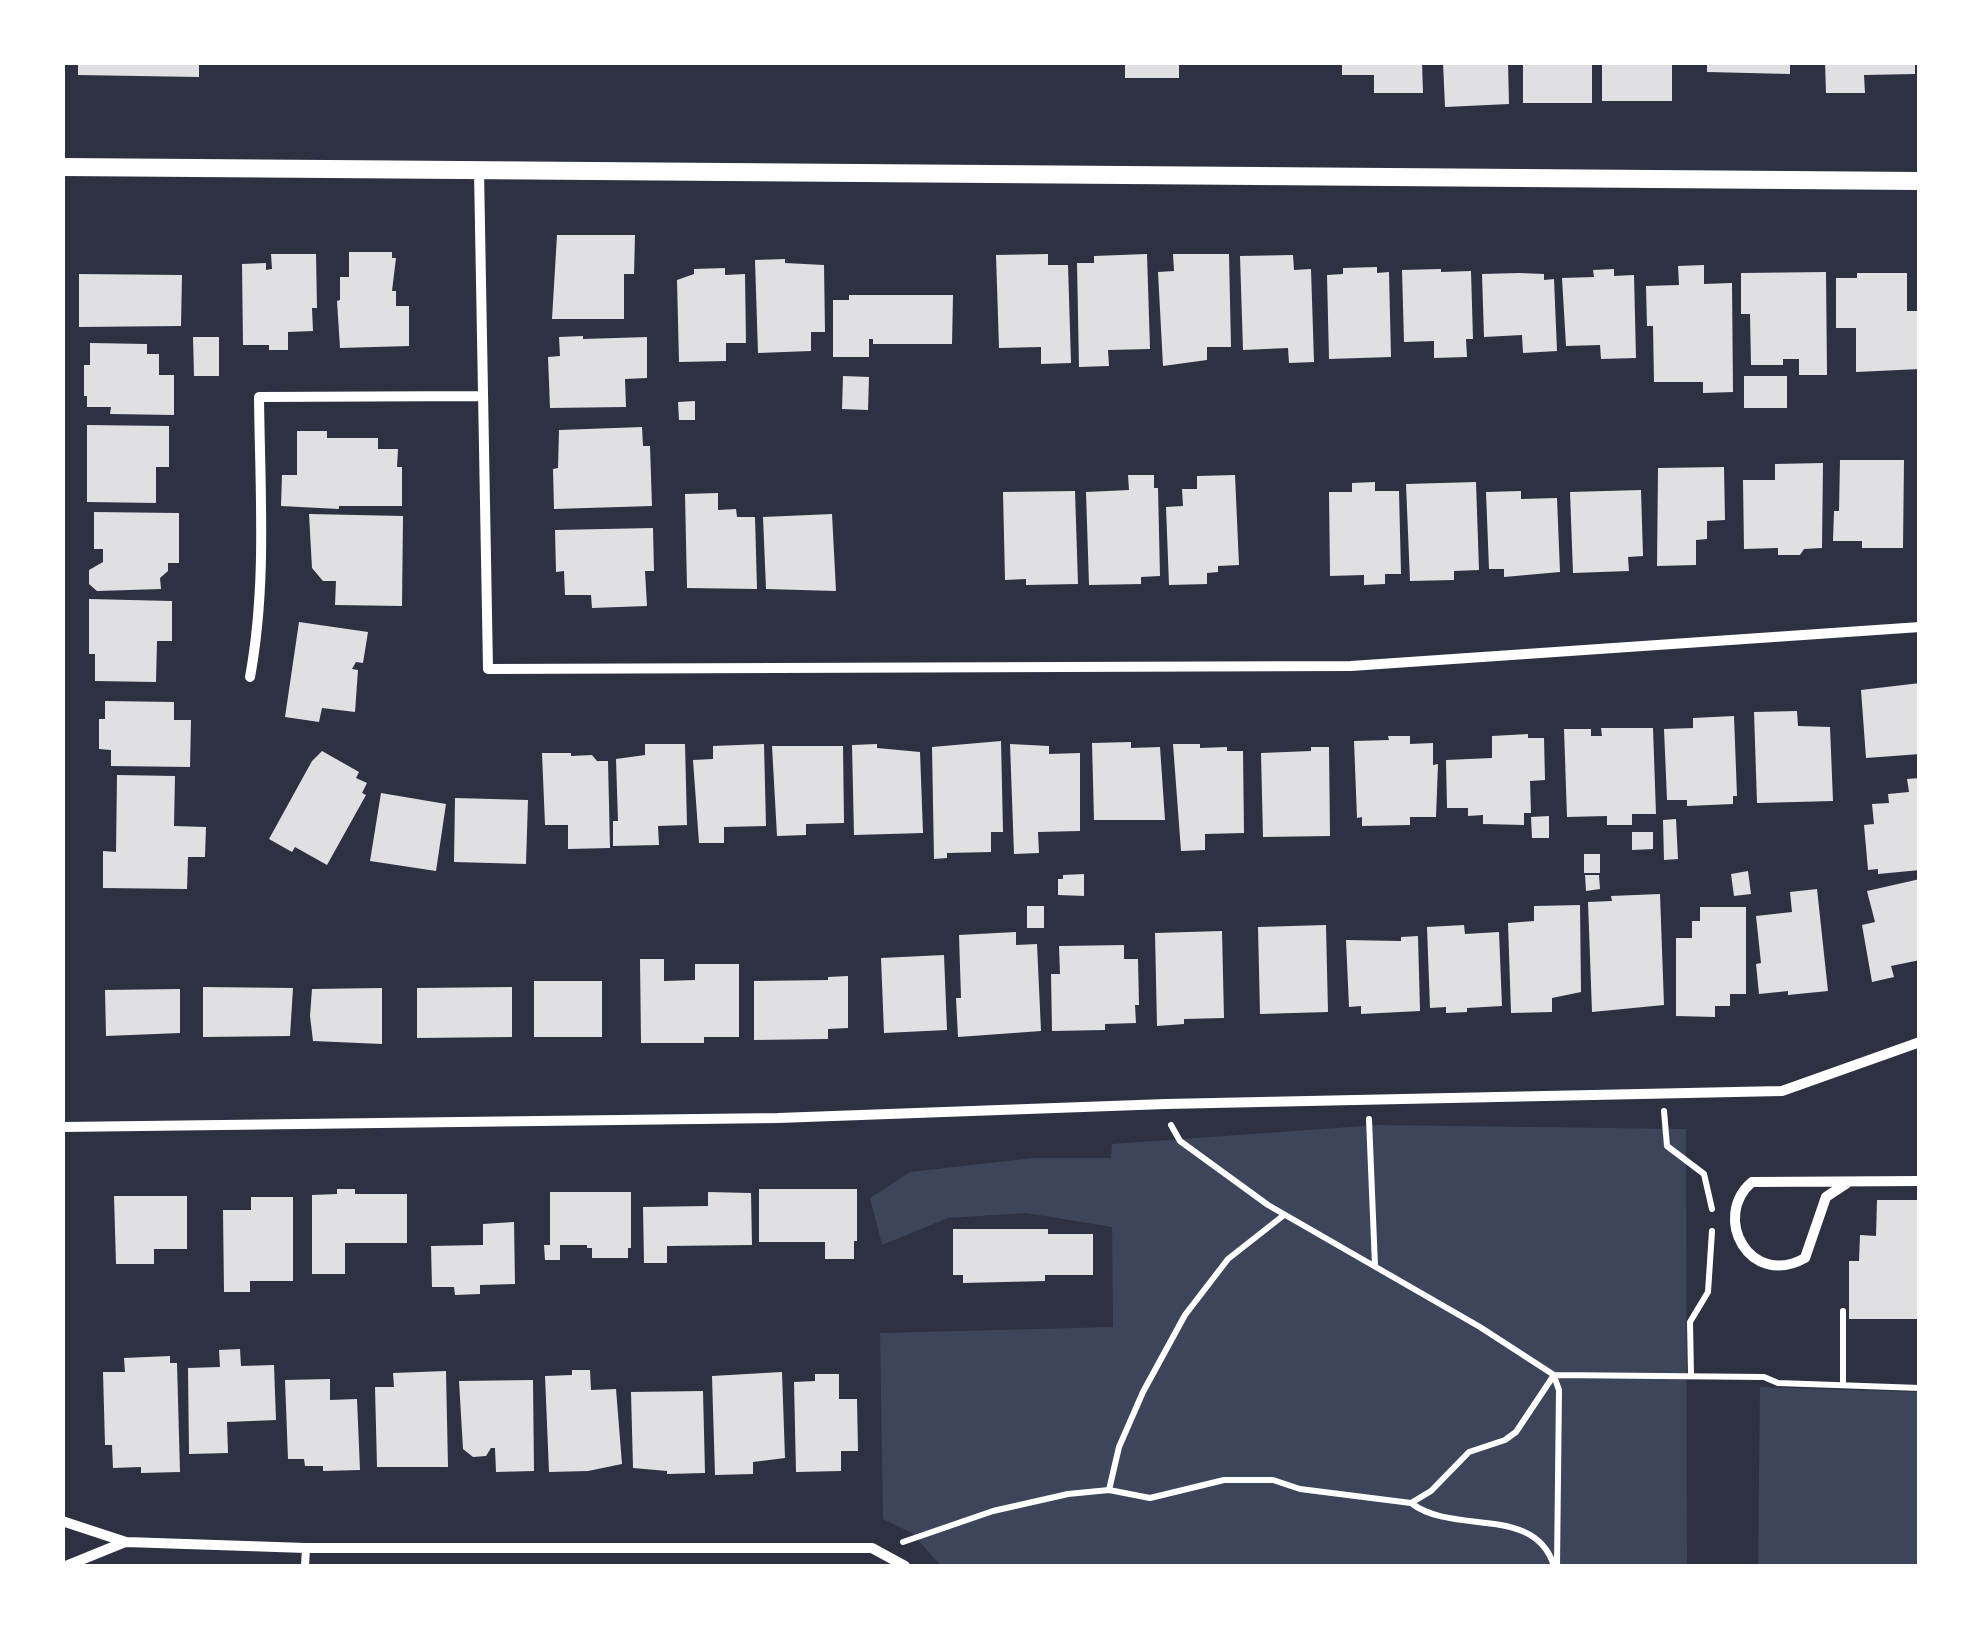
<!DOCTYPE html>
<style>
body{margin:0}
#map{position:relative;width:1982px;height:1629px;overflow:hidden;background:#2d3142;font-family:"Titillium Web",sans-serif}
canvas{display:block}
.frame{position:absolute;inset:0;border:65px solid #fff;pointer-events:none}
</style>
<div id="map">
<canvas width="1982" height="1629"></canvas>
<div class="frame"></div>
</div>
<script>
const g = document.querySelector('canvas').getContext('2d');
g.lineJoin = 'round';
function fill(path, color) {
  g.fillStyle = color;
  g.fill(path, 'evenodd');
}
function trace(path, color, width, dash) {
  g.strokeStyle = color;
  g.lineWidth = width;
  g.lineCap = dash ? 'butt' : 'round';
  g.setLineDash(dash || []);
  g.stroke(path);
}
fill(new Path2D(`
 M 1378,1125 L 1686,1129 L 1687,1566 L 941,1566 L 912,1533 L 883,1519 L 880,1333 L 1113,1327 L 1112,1227 L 1026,1213 L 948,1218 L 882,1245 L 870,1198 L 910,1172 L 1033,1158 L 1111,1158 L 1112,1144 Z
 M 1760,1387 L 1919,1392 L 1919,1566 L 1758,1566 Z`), '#3c4559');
fill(new Path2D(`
 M 78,62 L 199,62 L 199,77 L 78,75 Z
 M 1125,62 L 1179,62 L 1179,78 L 1125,78 Z
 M 1342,62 L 1422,62 L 1423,93 L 1374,93 L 1374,75 L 1342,75 Z
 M 1443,62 L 1508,62 L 1509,104 L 1445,107 Z
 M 1523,62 L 1592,62 L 1592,103 L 1523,103 Z
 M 1602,62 L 1672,62 L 1672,101 L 1602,101 Z
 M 1707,62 L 1790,62 L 1790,74 L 1707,72 Z
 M 1825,62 L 1915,62 L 1915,74 L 1864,75 L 1865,93 L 1826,93 Z
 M 557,235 L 635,235 L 634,274 L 624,274 L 624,319 L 552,319 Z
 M 349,252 L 392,252 L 392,258 L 396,258 L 392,291 L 396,291 L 396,306 L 409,306 L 409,346 L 340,348 L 337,301 L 340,300 L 340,277 L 349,277 Z
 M 271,254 L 316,254 L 317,308 L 312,308 L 313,331 L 288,332 L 288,350 L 269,350 L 269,345 L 243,345 L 242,264 L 266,263 L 266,270 L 272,269 Z
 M 1048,254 L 1048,265 L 1068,265 L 1071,363 L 1041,364 L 1041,347 L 999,348 L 996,255 Z
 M 1147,254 L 1150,349 L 1108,350 L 1109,366 L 1079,367 L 1077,263 L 1094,263 L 1094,256 Z
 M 1173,254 L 1229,254 L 1231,347 L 1207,347 L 1207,360 L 1163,366 L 1158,272 L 1174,271 Z
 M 1293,255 L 1294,270 L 1311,269 L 1314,362 L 1289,363 L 1288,348 L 1243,350 L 1240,256 Z
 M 785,259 L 785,263 L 824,265 L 825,332 L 811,332 L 811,351 L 758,353 L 755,260 Z
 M 1704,265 L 1704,284 L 1732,283 L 1733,392 L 1703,393 L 1703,382 L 1654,382 L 1653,326 L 1647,326 L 1646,286 L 1679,285 L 1678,266 Z
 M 1377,267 L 1377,273 L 1389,272 L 1391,357 L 1329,359 L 1327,275 L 1343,274 L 1343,268 Z
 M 725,268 L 725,275 L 745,274 L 746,343 L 726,343 L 726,361 L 679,362 L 677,280 L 694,274 L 694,269 Z
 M 1441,269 L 1441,272 L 1471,271 L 1473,339 L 1466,339 L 1467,357 L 1434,358 L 1434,341 L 1404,342 L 1402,270 Z
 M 1614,269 L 1614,276 L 1634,275 L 1636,358 L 1601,359 L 1600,345 L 1566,346 L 1562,278 L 1594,277 L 1593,270 Z
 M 1826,272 L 1827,375 L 1799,375 L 1799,359 L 1783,359 L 1783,365 L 1751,365 L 1750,314 L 1741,314 L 1741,273 Z
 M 1519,273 L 1544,274 L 1544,280 L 1554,279 L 1557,351 L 1523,353 L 1522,335 L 1484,337 L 1482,274 Z
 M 1857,273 L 1907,273 L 1907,311 L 1920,311 L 1920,369 L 1856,372 L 1856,328 L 1836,328 L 1836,278 L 1857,278 Z
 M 79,274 L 182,275 L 181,326 L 79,327 Z
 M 849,295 L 953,295 L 952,344 L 873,344 L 873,339 L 869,339 L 869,357 L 833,357 L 833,300 L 849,300 Z
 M 583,336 L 583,339 L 647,337 L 647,378 L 625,379 L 626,407 L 550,408 L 548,357 L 560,356 L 559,337 Z
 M 193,337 L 219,337 L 219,376 L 194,376 Z
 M 90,343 L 147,344 L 147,354 L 159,354 L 159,375 L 174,375 L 174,415 L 110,414 L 111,407 L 87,407 L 87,396 L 84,396 L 84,365 L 90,365 Z
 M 843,376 L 869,377 L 868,410 L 842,409 Z
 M 1744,376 L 1787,376 L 1787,408 L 1744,408 Z
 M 695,401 L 695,420 L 679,420 L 678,402 Z
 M 87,425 L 169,426 L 169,467 L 156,467 L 156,503 L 87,502 Z
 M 642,427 L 643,446 L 650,446 L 652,506 L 554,509 L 553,469 L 558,468 L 559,430 Z
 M 297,431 L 327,431 L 327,438 L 378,438 L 378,449 L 398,449 L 397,467 L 402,467 L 402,506 L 339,506 L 339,509 L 281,506 L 282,475 L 297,475 Z
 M 1840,460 L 1904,460 L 1903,548 L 1862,548 L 1862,541 L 1833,541 L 1834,511 L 1839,511 Z
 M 1823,463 L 1822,548 L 1804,549 L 1800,555 L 1778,555 L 1778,548 L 1744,549 L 1743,480 L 1775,480 L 1775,464 Z
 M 1724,467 L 1725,520 L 1707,521 L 1707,539 L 1696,540 L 1696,565 L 1657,566 L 1658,468 Z
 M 1128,475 L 1154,475 L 1154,488 L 1158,488 L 1160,576 L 1141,577 L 1141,584 L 1089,585 L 1086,492 L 1129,490 Z
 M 1235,475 L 1239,565 L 1218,566 L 1218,572 L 1207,573 L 1207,584 L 1169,585 L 1166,507 L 1183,506 L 1182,489 L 1197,489 L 1197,476 Z
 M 1375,482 L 1375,491 L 1399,491 L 1401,574 L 1385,574 L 1385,584 L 1364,585 L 1364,575 L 1330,576 L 1329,492 L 1352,492 L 1352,483 Z
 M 1476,482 L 1479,570 L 1454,571 L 1454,580 L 1410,581 L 1406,484 Z
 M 1641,490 L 1643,556 L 1628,557 L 1629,571 L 1573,573 L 1570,492 Z
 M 1075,491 L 1078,584 L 1026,585 L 1026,579 L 1005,580 L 1003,492 Z
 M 1521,491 L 1521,499 L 1557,498 L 1560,572 L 1504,577 L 1504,569 L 1489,569 L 1486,492 Z
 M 718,493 L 718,510 L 736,509 L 737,517 L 755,517 L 757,589 L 687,588 L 685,494 Z
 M 94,512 L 179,513 L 179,563 L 168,563 L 168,571 L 160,578 L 161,589 L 97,591 L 89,584 L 89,570 L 103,562 L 103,549 L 94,549 Z
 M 309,514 L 403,516 L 402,606 L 335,605 L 336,581 L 323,581 L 312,568 Z
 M 832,514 L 836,591 L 766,589 L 763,517 Z
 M 653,528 L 654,571 L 645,571 L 647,606 L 592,608 L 591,595 L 565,595 L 564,571 L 556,572 L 555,530 Z
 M 89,599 L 172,601 L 172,641 L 157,641 L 156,682 L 95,681 L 95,654 L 89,654 Z
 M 299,622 L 368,632 L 363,663 L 356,662 L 352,669 L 358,670 L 355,712 L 322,708 L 319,722 L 285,717 Z
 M 1920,683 L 1920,754 L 1866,758 L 1861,690 Z
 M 105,701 L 174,702 L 174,720 L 191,720 L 190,767 L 111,766 L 111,750 L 99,749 L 99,719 L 105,719 Z
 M 1797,711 L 1798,726 L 1830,727 L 1833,801 L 1757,803 L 1754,712 Z
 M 1734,716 L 1737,796 L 1733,796 L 1733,804 L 1687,806 L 1687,800 L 1667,800 L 1664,729 L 1693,728 L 1693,718 Z
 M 1601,728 L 1653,728 L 1656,814 L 1632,814 L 1632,825 L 1607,825 L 1607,816 L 1567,817 L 1564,729 L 1591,729 L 1591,736 L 1602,736 Z
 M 1528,734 L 1528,738 L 1544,738 L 1545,780 L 1530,781 L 1531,813 L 1524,813 L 1524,825 L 1483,824 L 1483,815 L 1468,816 L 1468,808 L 1447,808 L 1446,760 L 1492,758 L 1492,736 Z
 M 1388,736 L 1410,736 L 1410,744 L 1433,743 L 1433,765 L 1438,764 L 1436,817 L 1410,817 L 1410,825 L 1362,826 L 1362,817 L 1357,818 L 1354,741 L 1389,740 Z
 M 1001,741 L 1003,832 L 991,832 L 991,852 L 947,853 L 947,858 L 934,859 L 932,747 Z
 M 1131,742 L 1131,748 L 1160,747 L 1165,820 L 1094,820 L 1092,743 Z
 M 645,744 L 685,744 L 687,825 L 658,826 L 659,845 L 613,846 L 613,821 L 618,821 L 616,759 L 645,755 Z
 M 764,744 L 766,826 L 724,827 L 724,843 L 699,843 L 693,760 L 713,759 L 713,746 Z
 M 877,744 L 877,748 L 920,752 L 923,833 L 854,835 L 852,745 Z
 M 1010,744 L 1049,746 L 1049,754 L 1080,753 L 1080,831 L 1038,832 L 1039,853 L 1014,854 Z
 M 1173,744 L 1200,744 L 1200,748 L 1227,747 L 1227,751 L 1243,751 L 1244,833 L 1205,834 L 1205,850 L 1181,851 Z
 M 772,746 L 843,746 L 844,823 L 806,824 L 806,835 L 777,836 Z
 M 1311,747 L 1329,747 L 1330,836 L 1263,837 L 1261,753 L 1311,751 Z
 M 322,751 L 359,772 L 356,778 L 367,783 L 362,793 L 366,795 L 327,865 L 295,847 L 292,852 L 269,839 L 312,761 Z
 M 542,753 L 571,753 L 571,756 L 592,755 L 597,761 L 608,761 L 610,848 L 568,849 L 568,825 L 545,825 Z
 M 117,775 L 175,776 L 174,826 L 206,827 L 205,857 L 188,857 L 187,889 L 103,888 L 103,851 L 116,852 Z
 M 1920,778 L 1920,870 L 1878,874 L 1878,869 L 1868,870 L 1864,825 L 1874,824 L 1872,804 L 1889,803 L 1888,794 L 1909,792 L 1907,779 Z
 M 381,793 L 446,804 L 436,871 L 370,861 Z
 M 455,798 L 528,800 L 526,864 L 454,862 Z
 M 1549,816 L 1549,838 L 1532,838 L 1531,817 Z
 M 1676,819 L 1678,859 L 1664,860 L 1663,820 Z
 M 1632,832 L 1653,832 L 1653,849 L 1632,850 Z
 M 1584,854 L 1600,854 L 1600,873 L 1584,873 Z
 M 1748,871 L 1751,894 L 1734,896 L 1731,874 Z
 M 1084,874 L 1084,896 L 1058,895 L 1058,879 L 1063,879 L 1063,875 Z
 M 1585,875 L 1599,875 L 1600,889 L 1586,891 Z
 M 1920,879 L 1920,960 L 1891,966 L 1894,977 L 1872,982 L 1862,925 L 1875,922 L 1867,891 Z
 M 1817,889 L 1828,991 L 1788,995 L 1788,991 L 1759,994 L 1756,964 L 1761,963 L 1756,916 L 1792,912 L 1790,892 Z
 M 1660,894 L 1664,1005 L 1592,1012 L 1588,902 L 1612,901 L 1611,896 Z
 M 1580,905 L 1581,992 L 1552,998 L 1552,1012 L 1511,1013 L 1508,923 L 1534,921 L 1534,906 Z
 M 1027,906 L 1044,906 L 1044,928 L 1027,928 Z
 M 1700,907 L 1746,907 L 1746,994 L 1730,994 L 1730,1006 L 1715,1006 L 1715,1017 L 1676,1016 L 1676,938 L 1692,938 L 1692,921 L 1700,921 Z
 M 1326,925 L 1328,1012 L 1260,1014 L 1258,927 Z
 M 1464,925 L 1465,934 L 1499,932 L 1502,1006 L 1467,1008 L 1467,1012 L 1446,1013 L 1446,1007 L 1430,1008 L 1427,927 Z
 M 1222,931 L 1224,1018 L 1184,1019 L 1184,1024 L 1157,1026 L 1155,933 Z
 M 1016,932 L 1016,945 L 1037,944 L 1041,1031 L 958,1037 L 956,998 L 961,998 L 959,935 Z
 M 1418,936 L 1420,1011 L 1361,1014 L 1361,1006 L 1349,1007 L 1346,940 L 1401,941 L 1401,937 Z
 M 1124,945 L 1124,959 L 1138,959 L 1139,1005 L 1135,1005 L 1136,1023 L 1105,1024 L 1105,1030 L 1052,1031 L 1051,974 L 1060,974 L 1059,946 Z
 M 944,955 L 947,1030 L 884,1033 L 881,958 Z
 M 640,959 L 664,959 L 664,981 L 695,980 L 695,964 L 739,964 L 739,1037 L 704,1037 L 704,1043 L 641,1043 Z
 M 848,976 L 848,1028 L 828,1029 L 828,1039 L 754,1040 L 754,981 L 828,980 L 828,977 Z
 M 534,981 L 602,981 L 602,1037 L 534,1037 Z
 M 203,987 L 293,988 L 290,1036 L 203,1037 Z
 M 512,987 L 512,1037 L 417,1038 L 417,988 Z
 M 382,988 L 382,1044 L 313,1041 L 310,1016 L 312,989 Z
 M 180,989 L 180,1033 L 106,1036 L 105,990 Z
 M 337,1189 L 355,1189 L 355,1194 L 407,1194 L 407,1243 L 345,1243 L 345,1274 L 312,1274 L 312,1195 L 337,1194 Z
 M 759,1189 L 857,1189 L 857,1241 L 854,1241 L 854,1259 L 825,1259 L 825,1242 L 759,1242 Z
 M 550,1192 L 631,1192 L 631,1248 L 628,1248 L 628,1258 L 592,1258 L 592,1248 L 587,1248 L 587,1245 L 560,1245 L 560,1260 L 545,1260 L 544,1245 L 550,1245 Z
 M 708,1192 L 751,1193 L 752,1245 L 667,1246 L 667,1263 L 644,1263 L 643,1207 L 708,1206 Z
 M 114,1196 L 187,1196 L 187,1249 L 154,1249 L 154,1264 L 116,1264 Z
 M 251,1197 L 293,1197 L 293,1281 L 250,1281 L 250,1292 L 224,1292 L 223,1210 L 251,1210 Z
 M 1877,1200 L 1920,1200 L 1920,1319 L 1849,1319 L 1849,1261 L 1859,1261 L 1860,1235 L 1876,1236 Z
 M 514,1222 L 515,1284 L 480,1285 L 480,1294 L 455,1295 L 454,1287 L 432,1287 L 431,1246 L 483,1245 L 483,1224 Z
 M 953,1229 L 1048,1229 L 1048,1234 L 1093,1234 L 1093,1275 L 1045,1275 L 1045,1281 L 963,1283 L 963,1275 L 953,1275 Z
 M 240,1349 L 241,1366 L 274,1365 L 276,1420 L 227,1422 L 228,1453 L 189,1454 L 188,1368 L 220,1367 L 219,1350 Z
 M 170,1356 L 170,1363 L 177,1363 L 180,1472 L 141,1473 L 141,1467 L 113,1468 L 112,1445 L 105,1445 L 103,1372 L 125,1372 L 124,1358 Z
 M 572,1370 L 590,1370 L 591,1390 L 616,1389 L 622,1464 L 588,1471 L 549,1472 L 545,1376 L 572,1375 Z
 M 446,1371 L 448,1467 L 377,1467 L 375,1387 L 394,1387 L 393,1373 Z
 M 782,1372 L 785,1458 L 753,1462 L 753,1474 L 715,1475 L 712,1376 Z
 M 815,1374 L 839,1374 L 839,1399 L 857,1399 L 858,1451 L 841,1451 L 841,1471 L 796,1472 L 794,1382 L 815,1381 Z
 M 330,1379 L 330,1400 L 357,1399 L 360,1470 L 323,1471 L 323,1466 L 305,1466 L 304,1459 L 288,1459 L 285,1380 Z
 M 533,1380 L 534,1471 L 496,1472 L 495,1448 L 491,1448 L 486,1456 L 473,1457 L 463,1449 L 459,1381 Z
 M 703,1391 L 705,1473 L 667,1474 L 667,1471 L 633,1468 L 631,1392 Z`), '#e0e0e3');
trace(new Path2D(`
 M 1664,1111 L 1667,1146 L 1704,1174 L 1712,1209
 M 1369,1119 L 1375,1266
 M 1171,1125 L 1180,1141 L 1268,1205 L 1480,1327 L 1554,1375 L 1764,1377 L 1778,1383 L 1920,1388
 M 1843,1311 L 1843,1385
 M 1691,1375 L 1690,1322 L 1708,1292 L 1712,1231
 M 1554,1376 L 1559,1390 L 1557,1566
 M 1109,1490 L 1119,1447 L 1143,1392 L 1185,1315 L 1228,1259 L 1284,1215
 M 1411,1503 C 1454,1536 1535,1504 1554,1566
 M 903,1542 L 993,1511 L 1068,1494 L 1109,1490 L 1150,1498 L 1224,1480 L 1273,1480 L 1300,1489 L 1411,1503 L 1431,1491 L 1469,1452 L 1505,1440 L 1516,1432 L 1554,1375`), '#fff', 6);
trace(new Path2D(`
 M 305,1566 L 306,1548`), '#fff', 8);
trace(new Path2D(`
 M 479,171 L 488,669 L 1351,666 L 1920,627
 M 250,677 C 267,585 260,491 259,397 L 482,396
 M 62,1127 L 778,1118 L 1166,1104 L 1782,1091 L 1920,1042
 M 1847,1183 L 1826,1197 L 1805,1258 C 1750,1289 1711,1217 1752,1182 L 1920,1181
 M 62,1521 L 126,1542 L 306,1548 L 872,1548 L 905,1566
 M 66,1566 L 125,1542`), '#fff', 10);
trace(new Path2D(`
 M 62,167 L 1920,181`), '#fff', 18);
</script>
